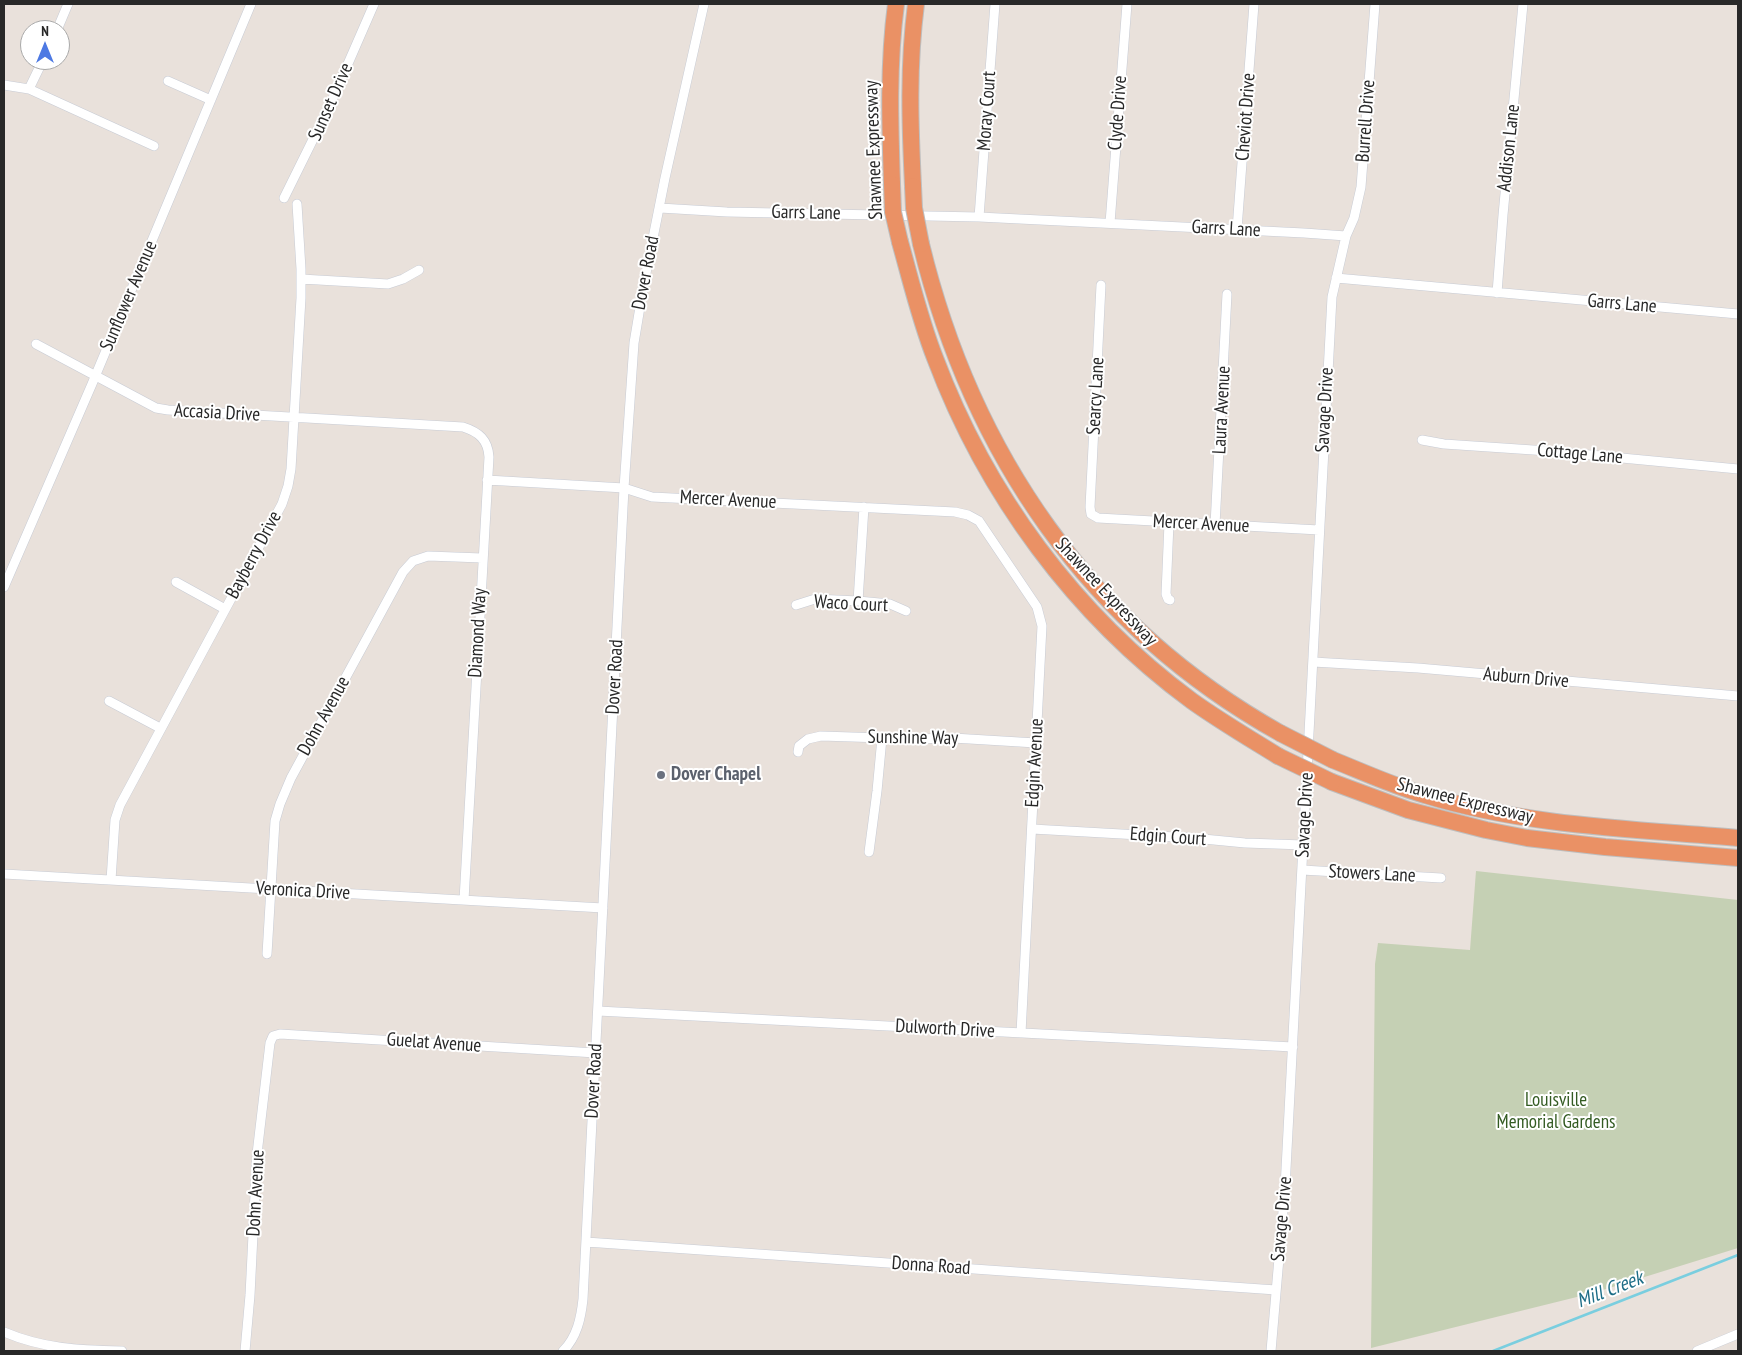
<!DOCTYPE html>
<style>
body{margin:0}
#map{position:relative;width:1742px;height:1355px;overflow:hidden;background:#e9e1db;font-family:"PT Sans Narrow",sans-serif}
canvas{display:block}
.frame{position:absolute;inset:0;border:5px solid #282828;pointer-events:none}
.north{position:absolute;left:20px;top:20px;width:50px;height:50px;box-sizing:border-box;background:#fff;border:1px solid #a9a9a9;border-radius:50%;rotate:0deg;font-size:14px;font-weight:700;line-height:20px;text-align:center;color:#282828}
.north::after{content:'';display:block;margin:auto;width:18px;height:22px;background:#4d79e3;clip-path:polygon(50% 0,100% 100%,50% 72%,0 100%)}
</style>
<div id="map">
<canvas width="1742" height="1355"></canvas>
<div class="frame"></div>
<div class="north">N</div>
</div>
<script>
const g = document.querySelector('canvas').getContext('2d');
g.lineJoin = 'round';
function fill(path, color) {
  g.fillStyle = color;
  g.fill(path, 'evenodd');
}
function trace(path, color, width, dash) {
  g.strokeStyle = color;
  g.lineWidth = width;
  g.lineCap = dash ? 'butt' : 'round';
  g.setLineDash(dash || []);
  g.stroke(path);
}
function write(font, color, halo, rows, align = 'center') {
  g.font = font + ' "PT Sans Narrow",sans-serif';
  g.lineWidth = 4;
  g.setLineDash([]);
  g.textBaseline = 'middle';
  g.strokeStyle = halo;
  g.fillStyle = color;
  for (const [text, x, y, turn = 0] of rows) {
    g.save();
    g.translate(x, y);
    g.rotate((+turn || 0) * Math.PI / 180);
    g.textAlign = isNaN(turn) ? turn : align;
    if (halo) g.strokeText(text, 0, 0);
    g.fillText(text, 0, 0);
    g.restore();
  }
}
fill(new Path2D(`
 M 1476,871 L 1738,900 L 1738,1248 L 1593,1293 L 1371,1348 L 1375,964 L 1378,943 L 1470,950 Z`), '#c5d0b4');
trace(new Path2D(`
 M 1493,1351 L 1738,1255`), '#7acedf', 2.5);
const street = new Path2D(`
 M 57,30 L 68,4
 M 168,81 L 211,100
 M 4,85 L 29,89 L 154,146
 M 29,89 L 43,60
 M 284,198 L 330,105 L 374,4
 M 660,208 L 727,212 L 979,217 L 1304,233 L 1346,236
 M 979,217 L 995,4
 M 1110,223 L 1127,4
 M 1237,229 L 1254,4
 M 1336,278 L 1738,314
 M 301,279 L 388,284 L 403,279 L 419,270
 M 1101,285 L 1090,507 L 1091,514 L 1098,518 L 1319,530
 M 1497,293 L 1503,215 L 1523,4
 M 36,344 L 156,408 L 168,410 L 463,427 C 479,432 488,440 489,457 L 464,900
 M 1422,440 L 1444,444 L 1548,451 L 1738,469
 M 487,480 L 624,488 L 652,497 L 955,512 L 968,515 L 979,521 L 1037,607 L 1042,626 L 1021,1033
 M 1169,523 L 1166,594 L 1168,599 L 1170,600
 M 1215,525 L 1227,294
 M 176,582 L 225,609
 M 4,587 L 92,384 L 251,4
 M 858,601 L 864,507
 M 796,605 L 815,599 L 858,601 L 890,604 L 906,611
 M 1313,662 L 1418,668 L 1738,696
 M 109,701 L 160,728
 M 798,752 L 799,746 L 808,739 L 821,736 L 914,739 L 953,738 L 1036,743
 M 1032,829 L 1193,838 L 1245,843 L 1304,845
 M 869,852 L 877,791 L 882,738
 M 1302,870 L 1441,878
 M 4,874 L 603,908
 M 111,880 L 115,820 L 120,805 L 282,504 L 288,486 L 291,469 L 301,298 L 301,269 L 297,204
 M 267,954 L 275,821 L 280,804 L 291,778 L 403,572 L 413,561 L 428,556 L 482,558
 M 598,1011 L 1293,1047
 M 586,1242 L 1276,1290
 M 4,1332 C 44,1349 79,1350 122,1351
 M 245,1351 L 250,1295 L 257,1154 L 270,1043 L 273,1036 L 280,1034 L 596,1053
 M 563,1351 C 577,1337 581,1318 583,1299 L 624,488 L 634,343 L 644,283 L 665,178 L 704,4
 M 1271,1351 L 1285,1188 L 1332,297 L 1346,236 L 1354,218 L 1361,187 L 1375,4
 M 1697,1351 L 1738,1334`);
const highway = new Path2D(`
 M 892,184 C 890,124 888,64 896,4
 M 913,186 C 910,124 908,65 916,4
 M 900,242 C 911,281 920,320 935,358 C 986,494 1075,615 1192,701 C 1220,721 1249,738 1278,756
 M 921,244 C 972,454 1089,626 1280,733
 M 1333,760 C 1363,772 1393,786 1425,795 C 1526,826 1634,829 1738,838
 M 1332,782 L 1408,810 L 1486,830 L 1527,838 L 1605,847 L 1738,858`);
trace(street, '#c7cbd4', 10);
trace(highway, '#bebebe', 18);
trace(street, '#fff', 9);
trace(highway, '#ea9165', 16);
const highwayBridge = new Path2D(`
 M 892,184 L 893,212 L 900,242
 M 913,186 L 914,208 L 921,244
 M 1280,733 L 1333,760
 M 1278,756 L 1332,782`);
trace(highwayBridge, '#bebebe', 18, []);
trace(highwayBridge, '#ea9165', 16);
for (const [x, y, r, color] of [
 [661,775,5,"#6b7280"]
]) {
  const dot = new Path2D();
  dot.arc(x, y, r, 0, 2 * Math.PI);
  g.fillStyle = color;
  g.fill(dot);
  trace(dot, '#fff', 2);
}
write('19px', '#282828', '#fff', [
 ["Sunset Drive",331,102,-66],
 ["Moray Court",987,111,-86],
 ["Clyde Drive",1118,113,-86],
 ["Cheviot Drive",1246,117,-86],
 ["Burrell Drive",1366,121,-86],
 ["Addison Lane",1509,148,-84],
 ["Shawnee Expressway",874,150,-92],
 ["Garrs Lane",806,213,1],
 ["Garrs Lane",1226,229,3],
 ["Dover Road",646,273,-79],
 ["Sunflower Avenue",129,296,-67],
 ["Garrs Lane",1622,304,5],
 ["Searcy Lane",1096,396,-87],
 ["Laura Avenue",1222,410,-87],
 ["Savage Drive",1325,410,-87],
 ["Accasia Drive",217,413,3],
 ["Cottage Lane",1580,454,5],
 ["Mercer Avenue",728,500,3],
 ["Mercer Avenue",1201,524,3],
 ["Bayberry Drive",254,555,-62],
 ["Shawnee Expressway",1106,592,47],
 ["Waco Court",851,604,3],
 ["Diamond Way",478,633,-87],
 ["Dover Road",615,677,-87],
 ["Auburn Drive",1526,678,5],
 ["Dohn Avenue",324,716,-61],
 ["Sunshine Way",913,738,1],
 ["Edgin Avenue",1035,763,-87],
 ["Shawnee Expressway",1465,801,14],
 ["Savage Drive",1305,815,-87],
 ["Edgin Court",1168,837,4],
 ["Stowers Lane",1372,874,3],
 ["Veronica Drive",303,891,3],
 ["Dulworth Drive",945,1029,3],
 ["Guelat Avenue",434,1043,4],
 ["Dover Road",594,1081,-87],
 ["Dohn Avenue",256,1193,-87],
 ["Savage Drive",1282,1219,-85],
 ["Donna Road",931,1266,4]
]);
write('bold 19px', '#5b616d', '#fff', [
 ["Dover Chapel",671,775]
], 'left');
write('19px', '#335b22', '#fff', [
 ["Louisville",1556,1101],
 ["Memorial Gardens",1556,1123]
]);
write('italic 20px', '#1d6d87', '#fff', [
 ["Mill Creek",1610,1290,-21]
]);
</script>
